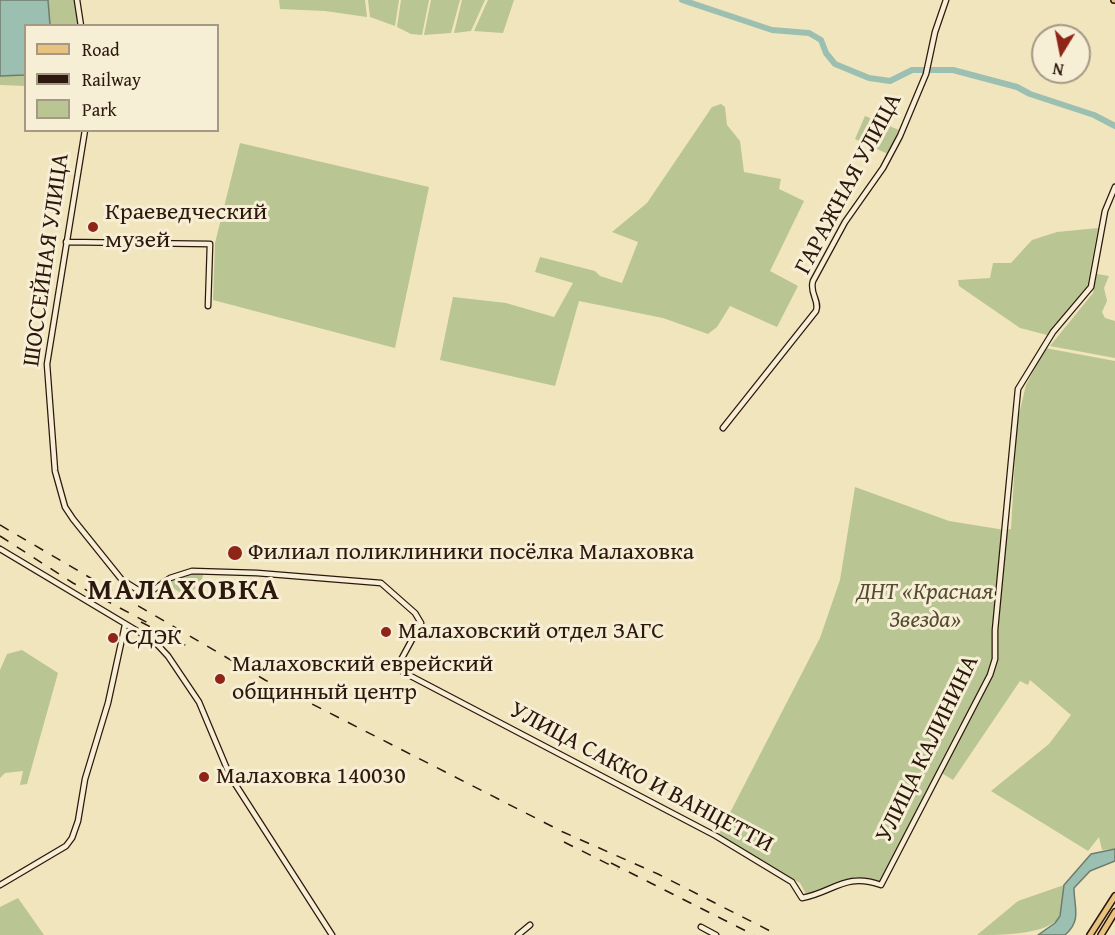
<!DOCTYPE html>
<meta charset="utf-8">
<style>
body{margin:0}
#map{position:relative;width:1115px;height:935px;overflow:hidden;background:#f1e5be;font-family:"Gentium Book Plus",serif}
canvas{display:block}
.legend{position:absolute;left:24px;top:24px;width:195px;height:108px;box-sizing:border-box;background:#f6eed5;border:2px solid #a59885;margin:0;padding:8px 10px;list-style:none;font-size:18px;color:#2c180c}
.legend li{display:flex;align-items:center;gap:12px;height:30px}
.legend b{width:30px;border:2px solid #a59885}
.north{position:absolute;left:1031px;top:24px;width:60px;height:60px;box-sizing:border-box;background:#f6eed5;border:2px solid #a59885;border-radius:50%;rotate:190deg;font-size:16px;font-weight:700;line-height:24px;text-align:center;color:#2c180c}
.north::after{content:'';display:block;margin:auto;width:21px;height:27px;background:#8f2418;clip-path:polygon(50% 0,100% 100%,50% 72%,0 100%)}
</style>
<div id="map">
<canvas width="1115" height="935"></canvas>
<ul class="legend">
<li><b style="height:8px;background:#e8c27f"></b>Road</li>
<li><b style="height:8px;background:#2c180c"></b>Railway</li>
<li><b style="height:16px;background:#b9c592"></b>Park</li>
</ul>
<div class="north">N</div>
</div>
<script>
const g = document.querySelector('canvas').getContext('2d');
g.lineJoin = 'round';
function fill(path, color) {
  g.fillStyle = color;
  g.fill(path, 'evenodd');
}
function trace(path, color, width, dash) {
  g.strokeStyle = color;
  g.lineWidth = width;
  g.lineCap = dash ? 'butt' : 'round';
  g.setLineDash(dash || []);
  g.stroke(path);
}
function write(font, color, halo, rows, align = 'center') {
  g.font = font + ' "Gentium Book Plus",serif';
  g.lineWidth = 6;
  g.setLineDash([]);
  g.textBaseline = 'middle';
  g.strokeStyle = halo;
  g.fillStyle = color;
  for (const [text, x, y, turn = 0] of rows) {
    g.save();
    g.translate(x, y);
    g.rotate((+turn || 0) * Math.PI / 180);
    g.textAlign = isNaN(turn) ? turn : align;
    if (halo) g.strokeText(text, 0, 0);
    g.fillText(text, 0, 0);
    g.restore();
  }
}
fill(new Path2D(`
 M 48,0 L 74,0 L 78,25 L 50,25 Z
 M 279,0 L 365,0 L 367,17 L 325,11 L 280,9 Z
 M 368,0 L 399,0 L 395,26 L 370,17 Z
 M 401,0 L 429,0 L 422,35 L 411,34 L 397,27 Z
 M 431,0 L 460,0 L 451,33 L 424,35 Z
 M 462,0 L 485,0 L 471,31 L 454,33 Z
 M 488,0 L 514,0 L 503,33 L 474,31 Z
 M 25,74 L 25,86 L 0,85 L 0,76 Z
 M 721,104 L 725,107 L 727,125 L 740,141 L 744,172 L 781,179 L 779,189 L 804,201 L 770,271 L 798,286 L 777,327 L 730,306 L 717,327 L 708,334 L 663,318 L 579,301 L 555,386 L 440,360 L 453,297 L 506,303 L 554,317 L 573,283 L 535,272 L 540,257 L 595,271 L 600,276 L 622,283 L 638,242 L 612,232 L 647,203 L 712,107 Z
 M 865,116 L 899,130 L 888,154 L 855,139 Z
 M 240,143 L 429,187 L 395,348 L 213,300 L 215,243 Z
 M 1098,228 L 1086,293 L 1047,335 L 1020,328 L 959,286 L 958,280 L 990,278 L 993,263 L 1011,263 L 1032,240 L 1057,232 Z
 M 1097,274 L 1109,276 L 1104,288 L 1107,301 L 1102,312 L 1105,318 L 1115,321 L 1115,358 L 1050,346 L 1093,293 Z
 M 1045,348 L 1115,361 L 1115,849 L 1102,850 L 1099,837 L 1088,851 L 991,791 L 1049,744 L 1071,715 L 1030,680 L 1028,685 L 1020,681 L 953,780 L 940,772 L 961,723 L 880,882 L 856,877 L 806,894 L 800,883 L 718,836 L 820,638 L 840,580 L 855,487 L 949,521 L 1005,530 L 1011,529 L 1017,423 L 1026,385 Z
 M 204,572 L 201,582 L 193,583 L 196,588 L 185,596 L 166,583 L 192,573 Z
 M 22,650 L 58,673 L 27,784 L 20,785 L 23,771 L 5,773 L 0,778 L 0,670 L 7,654 Z
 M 1064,885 C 1063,895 1063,908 1059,917 C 1047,935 1001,935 977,935 L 1018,901 Z
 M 18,898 L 44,935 L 0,935 L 0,907 Z`), '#b9c592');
const water = new Path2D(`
 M 0,0 L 48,0 L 50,25 L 26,26 L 25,75 L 0,76 Z
 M 1115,849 L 1115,861 L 1090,871 L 1074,888 C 1074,908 1082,920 1065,935 L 1038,935 L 1055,923 L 1060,916 L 1064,885 L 1091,854 Z`);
fill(water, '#9bbfb0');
trace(water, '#6f7c6e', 1.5);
trace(new Path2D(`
 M 682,0 L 772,30 L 809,33 L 821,40 L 826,53 L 835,64 L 869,78 L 890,81 L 912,70 L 953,70 L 1017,87 L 1030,94 L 1094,115 L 1115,126`), '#9bbfb0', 6);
const secondary = new Path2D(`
 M 77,0 L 81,26
 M 85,130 L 47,364 L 55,471 L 65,507 L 73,519 L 122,580 L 146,595 L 170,578 L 192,571 L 257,573 L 381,583 L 415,613 L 421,623 L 402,658 L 400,669 L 403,672 L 716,836 L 792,882 L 802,898 C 834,892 845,872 881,885 L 990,675 L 995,659 L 995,630 L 1018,389 L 1053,332 L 1091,287 L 1105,211 L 1115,187
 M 66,242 L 210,244 L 208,306
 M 723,428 L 816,311 C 820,301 809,293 813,281 L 845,222 L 883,168 L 900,136 L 926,74 L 935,32 L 946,0
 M 0,549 L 154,641 L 168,656 L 199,702 L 230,776 L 332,935
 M 0,885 L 66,846 L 72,838 L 78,821 L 85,779 L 108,703 L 125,625
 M 701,927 L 716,935
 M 518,935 L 530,925`);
const primary = new Path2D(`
 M 1114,0 L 1115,0
 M 1090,935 L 1115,896
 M 1101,935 L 1115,912`);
trace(secondary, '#2c180c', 7);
trace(primary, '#2c180c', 8);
trace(secondary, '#f6eed5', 4.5);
trace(primary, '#e8c27f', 5);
trace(new Path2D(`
 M 0,525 L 265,680 L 563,832 L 658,874 L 778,935
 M 0,536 L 73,583 L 150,624
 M 141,622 L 189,647
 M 564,842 L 618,869
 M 611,863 L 754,935`), '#2c180c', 1.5, [10, 10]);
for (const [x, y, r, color] of [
 [93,227,6,"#8f2418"],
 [235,553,8,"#8f2418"],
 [386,632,6,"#8f2418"],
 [113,638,6,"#8f2418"],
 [220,679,6,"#8f2418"],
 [204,777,6,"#8f2418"]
]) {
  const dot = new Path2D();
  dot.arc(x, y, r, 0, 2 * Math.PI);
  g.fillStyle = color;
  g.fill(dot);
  trace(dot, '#f6eed5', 2);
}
write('24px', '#2c180c', '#f6eed5', [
 ["ГАРАЖНАЯ УЛИЦА",849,184,-62],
 ["ШОССЕЙНАЯ УЛИЦА",47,260,-82],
 ["УЛИЦА КАЛИНИНА",928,749,-64],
 ["УЛИЦА САККО И ВАНЦЕТТИ",641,778,28]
]);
write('24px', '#2c180c', '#f6eed5', [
 ["Краеведческий",105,213],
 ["музей",105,241],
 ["Филиал поликлиники посёлка Малаховка",248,553],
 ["Малаховский отдел ЗАГС",398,632],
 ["СДЭК",125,638],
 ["Малаховский еврейский",232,665],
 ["общинный центр",232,693],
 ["Малаховка 140030",216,777]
], 'left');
write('italic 24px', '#564c34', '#f6eed5', [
 ["ДНТ «Красная",925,593],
 ["Звезда»",925,621]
]);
g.letterSpacing = '1.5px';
write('bold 30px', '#2c180c', '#f6eed5', [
 ["МАЛАХОВКА",184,591]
]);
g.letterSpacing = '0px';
</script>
